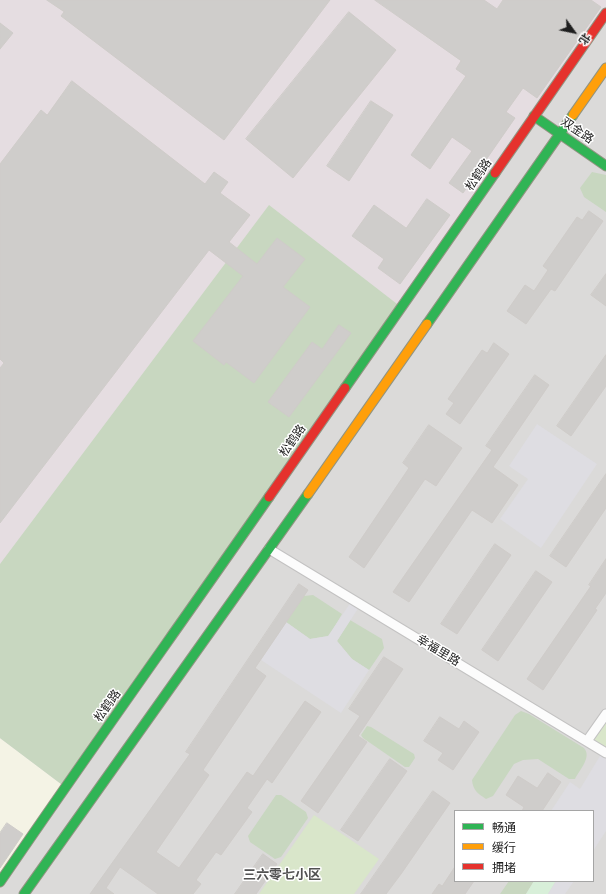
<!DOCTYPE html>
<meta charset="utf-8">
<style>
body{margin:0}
#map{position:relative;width:606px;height:894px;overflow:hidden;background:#eceae8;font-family:"Varela Round","Noto Sans SC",sans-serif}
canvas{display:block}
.legend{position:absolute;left:454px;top:810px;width:140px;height:72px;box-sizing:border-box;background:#fff;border:1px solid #a5a5a5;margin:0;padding:5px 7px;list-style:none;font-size:12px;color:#1e1e1e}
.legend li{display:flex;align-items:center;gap:8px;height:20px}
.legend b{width:20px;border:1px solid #a5a5a5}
.north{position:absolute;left:554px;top:12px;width:40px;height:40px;-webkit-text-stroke:3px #fff;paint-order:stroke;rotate:123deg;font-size:11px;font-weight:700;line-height:16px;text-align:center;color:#1e1e1e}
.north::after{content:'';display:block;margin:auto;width:14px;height:18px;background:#1e1e1e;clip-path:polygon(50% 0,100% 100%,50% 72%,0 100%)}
</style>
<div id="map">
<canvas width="606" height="894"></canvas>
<ul class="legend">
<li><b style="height:5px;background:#30b455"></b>畅通</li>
<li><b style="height:5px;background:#ff9f0a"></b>缓行</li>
<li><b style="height:5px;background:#e5322d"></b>拥堵</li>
</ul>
<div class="north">北</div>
</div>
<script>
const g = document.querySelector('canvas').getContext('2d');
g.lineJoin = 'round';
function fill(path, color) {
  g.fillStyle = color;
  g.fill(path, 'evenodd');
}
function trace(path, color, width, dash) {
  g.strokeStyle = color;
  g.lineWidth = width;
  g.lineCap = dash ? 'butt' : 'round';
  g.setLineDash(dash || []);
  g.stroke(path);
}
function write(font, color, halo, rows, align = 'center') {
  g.font = font + ' "Varela Round","Noto Sans SC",sans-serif';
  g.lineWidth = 3;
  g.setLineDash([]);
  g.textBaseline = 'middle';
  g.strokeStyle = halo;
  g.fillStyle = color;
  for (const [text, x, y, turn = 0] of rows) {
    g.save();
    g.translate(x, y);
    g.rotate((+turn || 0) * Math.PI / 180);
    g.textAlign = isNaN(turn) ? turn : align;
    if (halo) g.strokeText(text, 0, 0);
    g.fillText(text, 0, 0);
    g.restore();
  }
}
fill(new Path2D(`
 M 0,0 L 606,0 L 606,894 L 0,894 ZM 455,811 L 593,811 L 593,881 L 455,881 Z`), '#dbdad9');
fill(new Path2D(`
 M 0,0 L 606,0 L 606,13 L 148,671 L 0,738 Z`), '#e5dde1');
fill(new Path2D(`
 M 0,738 L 65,787 L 0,882 Z`), '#f4f3e5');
fill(new Path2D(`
 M 606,714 L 606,753 L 587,741 Z
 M 314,815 L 379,859 L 354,894 L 259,894 Z`), '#d9e6ca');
fill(new Path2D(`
 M 592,172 L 606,175 L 606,212 L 584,197 L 580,188 Z
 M 269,205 L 401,307 L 65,787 L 0,738 L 0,564 Z
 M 313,595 L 342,614 L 329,636 L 310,639 L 286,622 L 304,596 Z
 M 350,620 L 382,639 L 384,648 L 369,670 L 352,659 L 337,641 Z
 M 521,711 L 529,714 L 584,748 C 592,757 580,769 575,779 L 569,779 L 538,759 L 523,760 L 514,764 L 493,796 L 486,799 C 477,793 473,790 472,780 L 515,715 Z
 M 367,726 L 371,727 L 414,754 L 415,758 L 409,767 L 405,767 L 363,738 L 361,735 Z
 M 276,795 L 281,795 L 306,812 L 308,818 L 281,857 L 275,859 L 250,842 L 248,836 Z
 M 509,881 L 534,881 L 526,894 L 500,894 Z`), '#c8d7c0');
fill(new Path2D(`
 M 534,881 L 556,881 L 548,894 L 526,894 Z`), '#d8efd9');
fill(new Path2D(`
 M 537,424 L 597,464 L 541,548 L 500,519 L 528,479 L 509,466 Z
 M 353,599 L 361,604 L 337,641 L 352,659 L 369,670 L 341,713 L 261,660 L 286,622 L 310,639 L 328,636 Z
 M 603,751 L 606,753 L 606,831 L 593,851 L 593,811 L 551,811 L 570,782 L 580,789 Z
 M 556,881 L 574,881 L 565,894 L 548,894 Z`), '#dedde2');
const building = new Path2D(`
 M 47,0 L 330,0 L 224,140 L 61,16 L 64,12 Z
 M 375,0 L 484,0 L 497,9 L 503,0 L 591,0 L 601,7 L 537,98 L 523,88 L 506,112 L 515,118 L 463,193 L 449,183 L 472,151 L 452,137 L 430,169 L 411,155 L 466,76 L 456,69 L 461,61 Z
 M 349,12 L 396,50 L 293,178 L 246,139 Z
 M 0,23 L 13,33 L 0,49 Z
 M 72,81 L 205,184 L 214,172 L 228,182 L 220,193 L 250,215 L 229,242 L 257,264 L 277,238 L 305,259 L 283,287 L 310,307 L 254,383 L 226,362 L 224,365 L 193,341 L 243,276 L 209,250 L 0,523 L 0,368 L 4,363 L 0,359 L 0,164 L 41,110 L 47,115 Z
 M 371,101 L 393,115 L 349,181 L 327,166 Z
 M 427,199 L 450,215 L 400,284 L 378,268 L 384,259 L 352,236 L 374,205 L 406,228 Z
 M 589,211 L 603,221 L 555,291 L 551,289 L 526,324 L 507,311 L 525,285 L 534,291 L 548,270 L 543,266 L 577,217 L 582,220 Z
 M 606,274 L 606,306 L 591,295 Z
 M 339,325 L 351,333 L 289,417 L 268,402 L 312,342 L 322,349 Z
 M 494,343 L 509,354 L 460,424 L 446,414 L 454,403 L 448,399 L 482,350 L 487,353 Z
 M 606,355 L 606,386 L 571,436 L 557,426 Z
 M 535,375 L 549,385 L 493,467 L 518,485 L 492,523 L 472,510 L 409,602 L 393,592 L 492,450 L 486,446 Z
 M 429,425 L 462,448 L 436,486 L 425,479 L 364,568 L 349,557 L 409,468 L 403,463 Z
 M 606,474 L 606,508 L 566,567 L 550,556 Z
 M 495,544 L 511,555 L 457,634 L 441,624 Z
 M 606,559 L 606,593 L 595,609 L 597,610 L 543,690 L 527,679 L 591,586 L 589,585 Z
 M 536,571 L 552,582 L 498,661 L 482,650 Z
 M 299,584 L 308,590 L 255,668 L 266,676 L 203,770 L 209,775 L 156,852 L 179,868 L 247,772 L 253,776 L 305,701 L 321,712 L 272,783 L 267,779 L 247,808 L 252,812 L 221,855 L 216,852 L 196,880 L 201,884 L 193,894 L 158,894 L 120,867 L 106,888 L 114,894 L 90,894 L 190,754 L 186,752 Z
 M 384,657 L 403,669 L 358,736 L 367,742 L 318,813 L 301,801 L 360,716 L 349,709 Z
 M 440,717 L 459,729 L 464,721 L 479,732 L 453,770 L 438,760 L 443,753 L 424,741 Z
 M 390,759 L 407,771 L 358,841 L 341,830 Z
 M 548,773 L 561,782 L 542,811 L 522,811 L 524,807 L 506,795 L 518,776 L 537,788 Z
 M 433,791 L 450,803 L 401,874 L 386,894 L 361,894 Z
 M 7,823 L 23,834 L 0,868 L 0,833 Z
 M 263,854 L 277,864 L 256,894 L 235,894 Z
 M 455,867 L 455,881 L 474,881 L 465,894 L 432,894 L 439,884 L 442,886 Z`);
fill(building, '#cfcdcb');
trace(building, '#cfccc9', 1);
const street = new Path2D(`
 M 269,549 L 606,753
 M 587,741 L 606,714`);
const fast = new Path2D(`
 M 534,116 L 606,166
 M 427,324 L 573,115
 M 345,388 L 495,173
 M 0,882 C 88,753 180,625 269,497
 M 24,894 L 308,494`);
const slow = new Path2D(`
 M 573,115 L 606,68
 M 308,494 L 427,324`);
const jam = new Path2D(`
 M 495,173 L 606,13
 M 269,497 L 345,388`);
trace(street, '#c3c2c2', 11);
trace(fast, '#929482', 11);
trace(slow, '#929482', 11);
trace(jam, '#929482', 11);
trace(street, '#fcfcfc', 9);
trace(fast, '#30b455', 9);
trace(slow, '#ff9f0a', 9);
trace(jam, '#e5322d', 9);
write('12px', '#1e1e1e', '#fff', [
 ["双金路",577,131,34],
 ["松鹤路",479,175,-55],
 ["松鹤路",293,441,-55],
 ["幸福里路",438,651,31],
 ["松鹤路",108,706,-54]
]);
write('bold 13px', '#515151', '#fff', [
 ["三六零七小区",282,876]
]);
</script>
